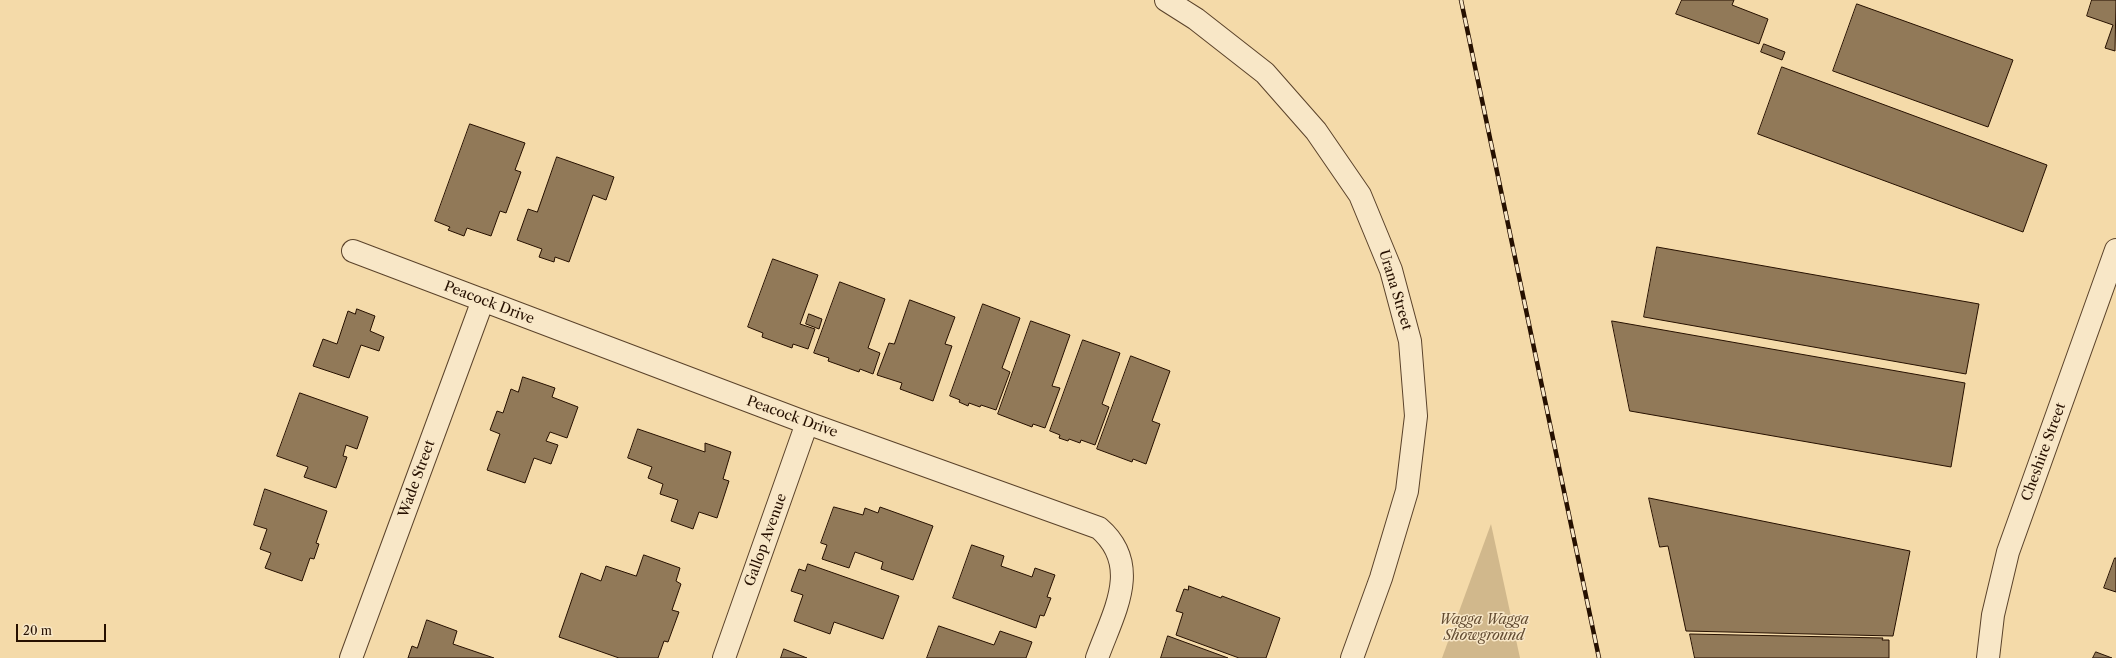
<!DOCTYPE html>
<style>
body{margin:0}
#map{position:relative;width:2116px;height:658px;overflow:hidden;background:#f4daa9;font-family:"Libre Caslon Text",serif}
canvas{display:block}
.scale{position:absolute;left:16px;top:624px;width:90px;height:18px;box-sizing:border-box;border:2px solid #261000;border-top:0;padding-left:5px;font-size:12px;line-height:14px;white-space:nowrap;color:#261000;-webkit-text-stroke:3px #f8e7c7;paint-order:stroke}
</style>
<div id="map">
<canvas width="2116" height="658"></canvas>
<div class="scale">20 m</div>
</div>
<script>
const g = document.querySelector('canvas').getContext('2d');
g.lineJoin = 'round';
function fill(path, color) {
  g.fillStyle = color;
  g.fill(path, 'evenodd');
}
function trace(path, color, width, dash) {
  g.strokeStyle = color;
  g.lineWidth = width;
  g.lineCap = dash ? 'butt' : 'round';
  g.setLineDash(dash || []);
  g.stroke(path);
}
function write(font, color, halo, rows, align = 'center') {
  g.font = font + ' "Libre Caslon Text",serif';
  g.lineWidth = 3;
  g.setLineDash([]);
  g.textBaseline = 'middle';
  g.strokeStyle = halo;
  g.fillStyle = color;
  for (const [text, x, y, turn = 0] of rows) {
    g.save();
    g.translate(x, y);
    g.rotate((+turn || 0) * Math.PI / 180);
    g.textAlign = isNaN(turn) ? turn : align;
    if (halo) g.strokeText(text, 0, 0);
    g.fillText(text, 0, 0);
    g.restore();
  }
}
fill(new Path2D(`
 M 1491,524 L 1520,658 L 1442,658 Z`), '#d1b88c');
const building = new Path2D(`
 M 1682,0 L 1734,0 L 1732,5 L 1768,19 L 1759,44 L 1676,14 Z
 M 2092,0 L 2116,0 L 2115,51 L 2105,48 L 2113,25 L 2087,16 Z
 M 1857,4 L 2013,60 L 1988,127 L 1833,71 Z
 M 1764,44 L 1785,52 L 1782,60 L 1761,52 Z
 M 1782,67 L 2047,165 L 2023,232 L 1758,134 Z
 M 470,124 L 525,143 L 515,170 L 521,172 L 506,213 L 500,211 L 491,236 L 467,228 L 464,236 L 448,230 L 450,227 L 435,221 Z
 M 557,157 L 614,177 L 606,200 L 593,195 L 569,262 L 555,257 L 554,262 L 539,257 L 542,249 L 517,240 L 528,209 L 537,212 Z
 M 1657,247 L 1979,304 L 1966,374 L 1644,317 Z
 M 773,259 L 818,275 L 800,324 L 815,329 L 808,349 L 793,344 L 792,348 L 762,337 L 763,333 L 748,327 Z
 M 840,282 L 885,299 L 868,348 L 880,353 L 873,374 L 860,369 L 859,372 L 828,361 L 829,358 L 814,353 Z
 M 910,300 L 955,317 L 945,344 L 952,346 L 933,401 L 900,389 L 902,383 L 877,375 L 889,343 L 894,344 Z
 M 983,304 L 1020,318 L 1002,368 L 1010,372 L 996,410 L 981,405 L 980,407 L 969,403 L 968,406 L 959,402 L 960,400 L 950,396 Z
 M 357,309 L 375,316 L 370,331 L 384,337 L 379,351 L 361,345 L 349,378 L 313,366 L 323,339 L 337,344 L 348,311 L 355,314 Z
 M 809,314 L 822,319 L 819,329 L 806,324 Z
 M 1031,321 L 1070,335 L 1052,386 L 1060,388 L 1045,428 L 1033,424 L 1032,427 L 998,414 Z
 M 1612,321 L 1965,383 L 1951,467 L 1630,411 Z
 M 1083,340 L 1120,353 L 1102,404 L 1109,407 L 1095,445 L 1081,440 L 1080,443 L 1069,439 L 1068,441 L 1059,438 L 1060,435 L 1050,431 Z
 M 1131,356 L 1170,371 L 1152,421 L 1160,424 L 1146,464 L 1133,459 L 1132,462 L 1097,449 Z
 M 523,377 L 555,388 L 552,397 L 578,407 L 567,438 L 550,432 L 546,441 L 558,445 L 551,464 L 534,458 L 525,483 L 487,470 L 500,434 L 490,430 L 497,411 L 503,413 L 511,389 L 518,392 Z
 M 300,393 L 368,417 L 357,449 L 346,445 L 343,456 L 347,457 L 336,488 L 304,477 L 308,467 L 277,456 Z
 M 638,429 L 705,452 L 705,443 L 731,452 L 723,479 L 729,481 L 717,518 L 699,512 L 693,529 L 671,521 L 678,500 L 660,494 L 663,484 L 648,478 L 652,467 L 628,458 Z
 M 265,489 L 327,511 L 316,543 L 319,544 L 314,559 L 310,558 L 302,581 L 265,568 L 271,553 L 260,549 L 267,529 L 254,525 Z
 M 1649,498 L 1910,551 L 1893,636 L 1686,631 L 1668,546 L 1660,547 Z
 M 834,507 L 863,515 L 865,508 L 878,513 L 880,507 L 933,526 L 913,580 L 881,569 L 883,562 L 855,552 L 849,568 L 822,559 L 827,545 L 821,543 Z
 M 972,545 L 1004,556 L 1001,566 L 1032,577 L 1035,568 L 1055,575 L 1047,597 L 1051,598 L 1044,616 L 1040,615 L 1036,628 L 953,598 Z
 M 644,555 L 680,568 L 676,581 L 681,584 L 672,610 L 679,612 L 668,642 L 664,641 L 658,658 L 619,658 L 559,637 L 581,573 L 601,581 L 606,566 L 636,576 Z
 M 2115,558 L 2116,558 L 2116,592 L 2104,588 Z
 M 808,564 L 899,596 L 883,639 L 834,622 L 830,634 L 794,621 L 803,595 L 791,591 L 799,569 L 805,571 Z
 M 1189,586 L 1221,598 L 1222,596 L 1280,618 L 1266,658 L 1239,658 L 1176,635 L 1183,613 L 1176,611 L 1184,589 L 1188,590 Z
 M 427,620 L 457,631 L 453,644 L 494,658 L 408,658 L 412,646 L 417,648 Z
 M 939,626 L 994,645 L 1000,631 L 1032,642 L 1026,658 L 927,658 Z
 M 1690,634 L 1883,638 L 1882,640 L 1889,640 L 1889,658 L 1695,658 Z
 M 1168,636 L 1228,658 L 1161,658 Z
 M 784,649 L 807,658 L 781,658 Z
 M 2096,652 L 2112,658 L 2093,658 Z`);
fill(building, '#917958');
trace(building, '#261000', 1);
const minor = new Path2D(`
 M 1166,0 L 1196,19 L 1265,73 L 1316,131 L 1360,195 L 1391,270 L 1410,341 L 1416,416 L 1407,491 L 1381,578 L 1352,658
 M 353,251 L 807,423 L 1099,528 C 1143,566 1113,613 1097,658
 M 351,658 L 483,300
 M 724,658 L 807,423
 M 1988,658 L 1993,615 L 2008,552 L 2116,250`);
trace(minor, '#5a422a', 24);
trace(minor, '#f8e7c7', 22);
const rail = new Path2D(`
 M 1461,0 L 1599,658`);
trace(rail, '#261000', 4.5);
trace(rail, '#f8e7c7', 3, [9]);
write('14px', '#261000', '#f8e7c7', [
 ["Urana Street",1395,290,73],
 ["Peacock Drive",489,303,21],
 ["Peacock Drive",792,417,20],
 ["Cheshire Street",2044,452,-70],
 ["Wade Street",417,479,-70],
 ["Gallop Avenue",766,540,-70]
]);
write('italic 14px', '#624b31', '#f8e7c7', [
 ["Wagga Wagga",1484,620],
 ["Showground",1484,636]
]);
</script>
